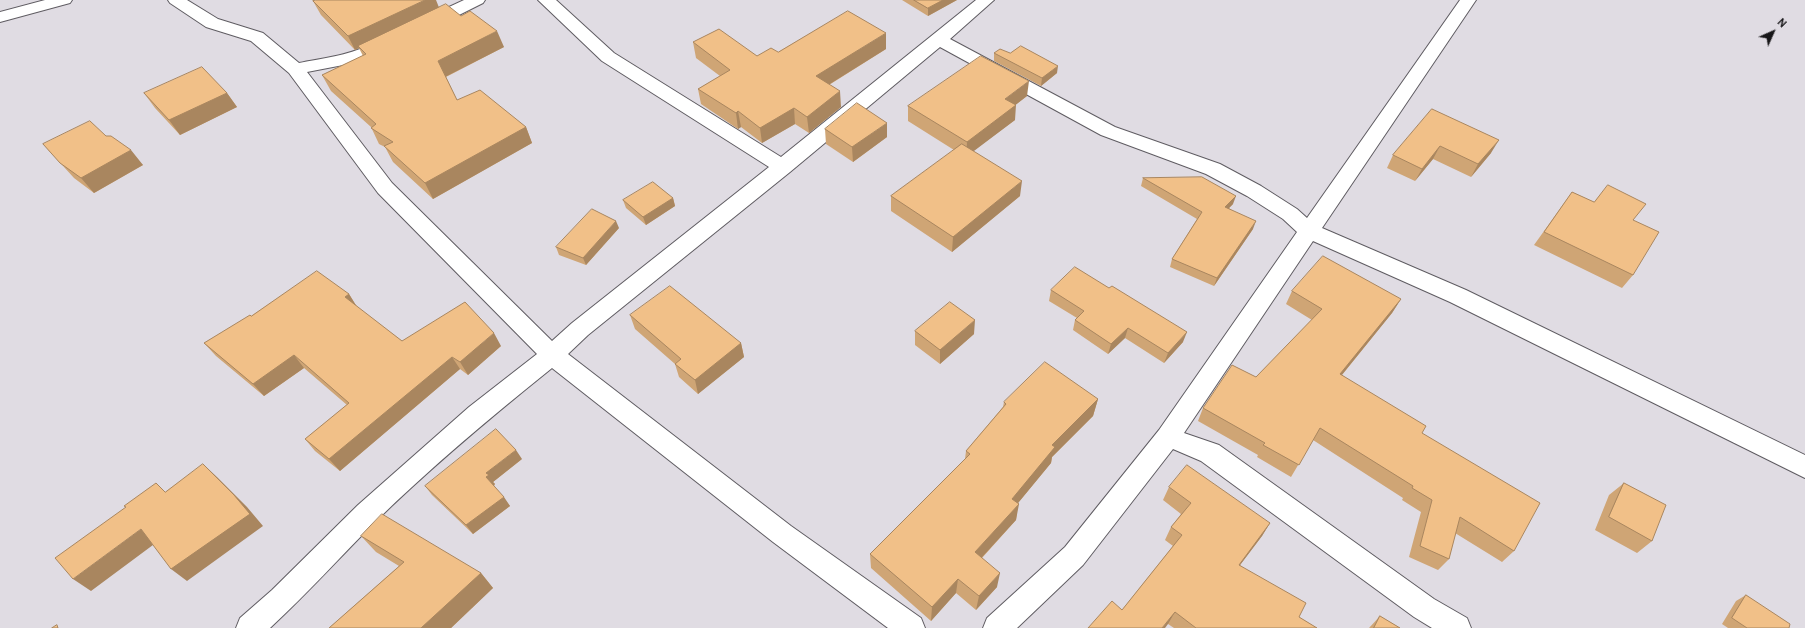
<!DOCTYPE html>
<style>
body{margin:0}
#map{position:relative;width:1805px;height:628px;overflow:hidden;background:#e0dce3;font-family:Overpass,sans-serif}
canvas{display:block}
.north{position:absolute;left:1753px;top:12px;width:40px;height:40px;-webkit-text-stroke:3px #e0dce3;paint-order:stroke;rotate:45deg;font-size:11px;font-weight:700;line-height:16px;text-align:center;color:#181719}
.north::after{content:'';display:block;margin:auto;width:14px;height:18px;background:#181719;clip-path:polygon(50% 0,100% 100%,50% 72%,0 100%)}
</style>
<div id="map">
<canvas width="1805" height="628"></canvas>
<div class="north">N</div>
</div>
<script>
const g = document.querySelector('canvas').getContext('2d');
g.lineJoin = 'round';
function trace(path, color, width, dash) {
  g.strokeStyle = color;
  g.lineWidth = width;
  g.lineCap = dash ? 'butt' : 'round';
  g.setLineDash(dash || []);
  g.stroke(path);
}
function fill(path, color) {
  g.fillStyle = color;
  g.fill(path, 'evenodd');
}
const minor = new Path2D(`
 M 45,0 L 72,0 L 70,3 L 0,22 L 0,12 Z
 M 168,0 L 187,0 L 218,19 L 263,33 L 299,63 C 323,58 347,56 369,45 C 378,41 385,36 395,38 L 398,42 L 395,46 L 364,61 L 307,72 L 392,183 L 552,341 L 572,323 L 769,167 L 602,61 L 538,0 L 556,0 L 614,53 L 781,157 L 976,0 L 994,0 L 950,39 L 1115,127 L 1220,164 L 1261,186 L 1297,209 L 1307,218 L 1460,0 L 1476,0 L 1322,228 L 1466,290 L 1805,455 L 1805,478 L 1450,302 L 1313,241 L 1184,433 L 1219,445 L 1434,599 L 1467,618 L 1471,628 L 1432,628 L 1414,617 L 1201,461 L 1173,449 L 1083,565 L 1017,628 L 983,628 L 987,618 L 1065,547 L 1159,430 L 1297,232 L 1283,219 L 1247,196 L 1206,174 L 1101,135 L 940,47 L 790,172 L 588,335 L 568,354 L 791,526 L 921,618 L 925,628 L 888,628 L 773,542 L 552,368 C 491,417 431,467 375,522 C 340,557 307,594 270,628 L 236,628 L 240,618 L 272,590 L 358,505 L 469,407 L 537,354 L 378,193 L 289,73 L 251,41 L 206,27 L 170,3 Z
 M 464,0 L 485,0 L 483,3 L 433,28 L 427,29 L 421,28 L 419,24 L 421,20 Z`);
trace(minor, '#5f5c62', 2);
fill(minor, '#fff');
fill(new Path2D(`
 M 902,0 L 957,0 L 928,16 Z
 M 313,1 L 439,7 L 461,16 L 504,47 L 446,77 L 457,100 L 526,127 L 532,143 L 433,199 L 393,162 L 385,147 L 379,144 L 371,127 L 331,91 L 322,75 L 363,56 L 359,48 L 355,50 L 321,15 Z
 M 693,42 L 757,56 L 778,52 L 886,49 L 829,85 L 841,107 L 809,133 L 795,124 L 762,143 L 741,127 L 738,129 L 701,104 L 698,89 L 720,76 L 696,58 Z
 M 994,53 L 1010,53 L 1057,73 L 1041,86 L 994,61 Z
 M 144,93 L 227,93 L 237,107 L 180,135 L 155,108 Z
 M 1027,96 L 1015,105 L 1015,120 L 973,151 L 1020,196 L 952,252 L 891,211 L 891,196 L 954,150 L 908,121 L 908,106 Z
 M 1432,109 L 1491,153 L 1471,177 L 1433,159 L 1415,181 L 1387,168 L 1393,155 Z
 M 825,129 L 887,137 L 853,162 L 826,144 Z
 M 106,136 L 143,165 L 94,193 L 74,178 L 43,144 Z
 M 1143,178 L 1233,204 L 1229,208 L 1253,229 L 1214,286 L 1170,267 L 1172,259 L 1197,219 L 1141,186 Z
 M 1572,192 L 1633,220 L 1633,275 L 1622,288 L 1534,245 Z
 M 673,198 L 675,206 L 646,225 L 626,208 L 623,200 Z
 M 619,228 L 586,265 L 559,255 L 556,247 Z
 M 1051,290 L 1183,342 L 1164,363 L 1125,338 L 1108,354 L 1073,330 L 1075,320 L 1077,318 L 1049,301 Z
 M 1292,291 L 1401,299 L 1392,313 L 1342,375 L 1422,433 L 1514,551 L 1502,562 L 1455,533 L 1449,559 L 1438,570 L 1409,557 L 1421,512 L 1402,500 L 1403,498 L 1313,440 L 1291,477 L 1257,457 L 1258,455 L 1198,421 L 1203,408 L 1256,377 L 1312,320 L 1286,304 Z
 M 349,294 L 357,307 L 402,341 L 501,346 L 468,375 L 460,369 L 340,471 L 315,451 L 305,439 L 347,405 L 304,368 L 264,396 L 216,356 L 204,343 L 251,316 Z
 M 630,315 L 741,343 L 744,357 L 698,394 L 679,377 L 675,364 L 635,329 Z
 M 915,331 L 974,334 L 940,364 L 915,345 Z
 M 1098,399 L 1093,416 L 1052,457 L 1051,463 L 1018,503 L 1016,520 L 982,558 L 997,587 L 976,610 L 956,593 L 931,621 L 871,568 L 870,554 L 965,459 L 966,451 L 1003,407 L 1004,402 Z
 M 522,459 L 493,482 L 495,484 L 494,486 L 510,506 L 473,534 L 432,495 L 425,486 Z
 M 1624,483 L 1652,541 L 1637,553 L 1595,530 L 1609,495 Z
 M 1169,487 L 1270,523 L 1262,536 L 1240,565 L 1299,617 L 1317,628 L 1174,628 L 1168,624 L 1122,610 L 1173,546 L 1165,540 L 1171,527 L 1181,514 L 1163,500 Z
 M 361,536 L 481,573 L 493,588 L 451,628 L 329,628 L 399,566 L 376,552 Z
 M 1746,595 L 1789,628 L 1728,628 L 1722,624 L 1736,601 Z
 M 1380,616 L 1400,628 L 1369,628 Z`), '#cfa575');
fill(new Path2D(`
 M 425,0 L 436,0 L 440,10 L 358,46 L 359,48 L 355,50 L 348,36 Z
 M 943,0 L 957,0 L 928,16 L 928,8 Z
 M 497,31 L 504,47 L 445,77 L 438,61 Z
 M 886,33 L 886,49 L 817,92 L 816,76 Z
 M 1058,66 L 1057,73 L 1041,86 L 1042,78 Z
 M 1029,81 L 1027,96 L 1004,114 L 1005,99 Z
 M 840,91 L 841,107 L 809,133 L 807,117 Z
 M 227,93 L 237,107 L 180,135 L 169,120 Z
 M 1016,105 L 1015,120 L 966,157 L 967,142 Z
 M 794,108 L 795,124 L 762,143 L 760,128 Z
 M 738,111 L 741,127 L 738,129 L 736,113 Z
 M 887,123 L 887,137 L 853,162 L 852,147 Z
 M 526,127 L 532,143 L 433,199 L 425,183 Z
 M 1499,140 L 1491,153 L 1471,177 L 1478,164 Z
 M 1440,146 L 1433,159 L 1415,181 L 1422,169 Z
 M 131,150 L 143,165 L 94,193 L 81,178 Z
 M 1022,181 L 1020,196 L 952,252 L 953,237 Z
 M 1236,196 L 1233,204 L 1223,214 L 1225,207 Z
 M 673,198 L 675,206 L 646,225 L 643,217 Z
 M 616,221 L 619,228 L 586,265 L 583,258 Z
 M 1256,221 L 1253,229 L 1214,286 L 1217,278 Z
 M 349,294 L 357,307 L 345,297 Z
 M 1401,299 L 1392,313 L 1332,387 L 1340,374 Z
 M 975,320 L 974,334 L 940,364 L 940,350 Z
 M 1128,328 L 1125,338 L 1108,354 L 1111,344 Z
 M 1187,332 L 1183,342 L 1164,363 L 1168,353 Z
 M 494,333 L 501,346 L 468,375 L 460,362 Z
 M 741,343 L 744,357 L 698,394 L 695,380 Z
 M 294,355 L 304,368 L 264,396 L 253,384 Z
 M 452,357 L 460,369 L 340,471 L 329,459 Z
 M 1098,399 L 1093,416 L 1052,457 L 1051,463 L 1009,514 L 1012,499 L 1052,445 Z
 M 516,450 L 522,459 L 493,482 L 495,484 L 492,487 L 486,477 L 486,473 Z
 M 203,464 L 217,477 L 247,507 L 263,526 L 187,581 L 171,569 Z
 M 504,497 L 510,506 L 473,534 L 466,525 Z
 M 1019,504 L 1016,520 L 973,567 L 975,552 Z
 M 1270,523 L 1262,536 L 1231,577 L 1239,565 Z
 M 141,529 L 157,542 L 91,591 L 73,579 Z
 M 481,573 L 493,588 L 451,628 L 421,628 Z
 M 1000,573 L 997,587 L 976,610 L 979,596 Z
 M 958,579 L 956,593 L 931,621 L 932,607 Z
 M 1175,612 L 1168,624 L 1165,628 L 1162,628 Z`), '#a9865f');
const building = new Path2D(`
 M 316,0 L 425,0 L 348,36 L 313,1 Z
 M 914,0 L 943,0 L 928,8 Z
 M 446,4 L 461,16 L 470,11 L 497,31 L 438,61 L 457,100 L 480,90 L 526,127 L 425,183 L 384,146 L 393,142 L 371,128 L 376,124 L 322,75 L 366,54 L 358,46 Z
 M 848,11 L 886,33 L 816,76 L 840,91 L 807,117 L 794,108 L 760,128 L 738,111 L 736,113 L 698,89 L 730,70 L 693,42 L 719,29 L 757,56 L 771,48 L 778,52 Z
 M 1021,46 L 1058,66 L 1042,78 L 994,53 L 1000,49 L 1010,53 Z
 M 981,56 L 1029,81 L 1005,99 L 1016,105 L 967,142 L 908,106 Z
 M 202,67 L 227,93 L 169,120 L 144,93 Z
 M 857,103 L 887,123 L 852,147 L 825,129 Z
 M 1432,109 L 1499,140 L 1478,164 L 1440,146 L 1422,169 L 1393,155 Z
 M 90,121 L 106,136 L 111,136 L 131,150 L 81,178 L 60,163 L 43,144 Z
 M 962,144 L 1022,181 L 953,237 L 891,196 Z
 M 1202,177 L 1236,196 L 1225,207 L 1256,221 L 1217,278 L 1172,259 L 1202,212 L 1143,178 Z
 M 653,182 L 673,198 L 643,217 L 623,200 Z
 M 1608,185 L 1646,204 L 1633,220 L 1659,232 L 1633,275 L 1544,232 L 1572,192 L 1594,202 Z
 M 592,209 L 616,221 L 583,258 L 556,247 Z
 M 1323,256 L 1401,299 L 1340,374 L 1426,426 L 1422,433 L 1540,503 L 1514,551 L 1460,517 L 1449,559 L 1420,546 L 1432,500 L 1412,488 L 1413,486 L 1320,428 L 1299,465 L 1263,445 L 1265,443 L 1203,408 L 1232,365 L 1256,377 L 1322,309 L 1292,291 Z
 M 1075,267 L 1109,288 L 1112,286 L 1187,332 L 1168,353 L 1128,328 L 1111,344 L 1075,320 L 1084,311 L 1051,290 Z
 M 317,271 L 349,294 L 345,297 L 402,341 L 465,302 L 494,333 L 460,362 L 452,357 L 329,459 L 305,439 L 349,403 L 294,355 L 253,384 L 204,343 L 250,315 L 251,316 Z
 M 670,286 L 741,343 L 695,380 L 675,364 L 681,359 L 630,315 Z
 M 950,302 L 975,320 L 940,350 L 915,331 Z
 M 1045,362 L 1098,399 L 1052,445 L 1055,447 L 1012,499 L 1019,504 L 975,552 L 1000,573 L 979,596 L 958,579 L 932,607 L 870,554 L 970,454 L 966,451 L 1006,404 L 1004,402 Z
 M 496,429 L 516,450 L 486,473 L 489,475 L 486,477 L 504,497 L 466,525 L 425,486 Z
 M 203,464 L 234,495 L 250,514 L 171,569 L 141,529 L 73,579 L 55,558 L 126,507 L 124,506 L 156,483 L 165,492 Z
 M 1187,465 L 1270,523 L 1239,565 L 1306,603 L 1299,617 L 1317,628 L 1196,628 L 1175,612 L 1162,628 L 1088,628 L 1112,601 L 1122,610 L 1182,535 L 1171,527 L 1191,503 L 1169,487 Z
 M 1624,483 L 1666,505 L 1652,541 L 1609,517 Z
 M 382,514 L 481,573 L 421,628 L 329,628 L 404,562 L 361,536 Z
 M 1746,595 L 1790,624 L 1789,628 L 1747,628 L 1732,618 Z
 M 1380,616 L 1400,628 L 1374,628 Z
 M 57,625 L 58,628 L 52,628 Z`);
fill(building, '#f1c088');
trace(building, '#a9865f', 1);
</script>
